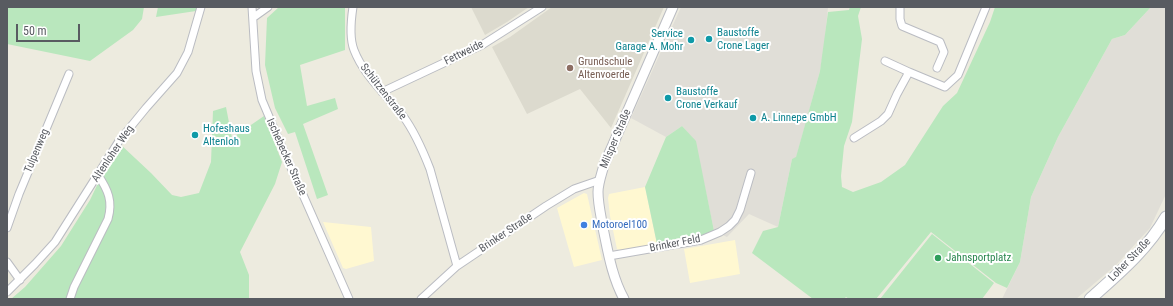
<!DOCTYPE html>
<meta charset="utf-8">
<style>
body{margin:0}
#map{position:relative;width:1173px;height:306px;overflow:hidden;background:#edebdf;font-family:"Roboto Condensed",sans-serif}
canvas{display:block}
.frame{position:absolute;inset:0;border:8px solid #585b61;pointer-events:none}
.scale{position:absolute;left:16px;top:24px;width:64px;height:18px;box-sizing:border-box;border:2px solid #585b61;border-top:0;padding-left:5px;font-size:12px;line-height:14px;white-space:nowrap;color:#585b61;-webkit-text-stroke:3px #fff;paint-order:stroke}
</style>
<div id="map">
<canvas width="1173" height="306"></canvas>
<div class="frame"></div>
<div class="scale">50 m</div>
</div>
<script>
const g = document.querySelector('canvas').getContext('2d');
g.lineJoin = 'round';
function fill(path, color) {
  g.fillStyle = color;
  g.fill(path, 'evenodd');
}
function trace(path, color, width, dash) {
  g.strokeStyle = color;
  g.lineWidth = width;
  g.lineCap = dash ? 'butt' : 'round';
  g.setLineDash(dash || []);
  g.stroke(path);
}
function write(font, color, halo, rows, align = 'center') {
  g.font = font + ' "Roboto Condensed",sans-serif';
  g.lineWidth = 4;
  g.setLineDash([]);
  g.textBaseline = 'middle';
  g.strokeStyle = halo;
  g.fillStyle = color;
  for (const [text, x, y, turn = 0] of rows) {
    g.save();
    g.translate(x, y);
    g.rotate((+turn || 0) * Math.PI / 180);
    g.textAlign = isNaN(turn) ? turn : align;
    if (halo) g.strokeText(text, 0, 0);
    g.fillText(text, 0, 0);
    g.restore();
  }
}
fill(new Path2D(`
 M 645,187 L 657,244 L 620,250 L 617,249 L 610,216 L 608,198 L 609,194 Z
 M 584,193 L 587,194 L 602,260 L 574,267 L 557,208 Z
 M 323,222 L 371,227 L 374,261 L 346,269 L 343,268 Z
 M 735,240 L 740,274 L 690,283 L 684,249 Z`), '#fff8d1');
fill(new Path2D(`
 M 681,7 L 828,7 L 824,49 L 820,71 L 796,158 L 792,159 L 778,227 L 749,214 L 727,237 L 714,231 L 695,141 L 682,126 L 666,137 L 631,118 Z
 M 1151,7 L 1166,7 L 1166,194 L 1150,228 L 1116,265 L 1076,299 L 1002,299 L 1020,262 L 1031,197 L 1058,137 L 1112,39 L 1125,35 Z`), '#e0ded7');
fill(new Path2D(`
 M 471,7 L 529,7 L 507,22 L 485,35 Z
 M 552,7 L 664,7 L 611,128 L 580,89 L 527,114 L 492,47 L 510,37 Z`), '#dcdace');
fill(new Path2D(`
 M 7,7 L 144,7 L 142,19 L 133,30 L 90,61 L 7,44 Z
 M 158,7 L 198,7 L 196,11 L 156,17 Z
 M 279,7 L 345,7 L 345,50 L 300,65 L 307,106 L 335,98 L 338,109 L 303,124 L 328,195 L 317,199 L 295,132 L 288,134 L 275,108 L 265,65 L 267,18 Z
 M 850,7 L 861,7 L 858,16 L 862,39 L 852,122 L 844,146 L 841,176 L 842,187 L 853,192 L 881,182 L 905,165 L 943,106 L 957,93 L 990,22 L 995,7 L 1151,7 L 1125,35 L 1112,39 L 1058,137 L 1031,197 L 1020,262 L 1007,288 L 996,283 L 931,232 L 876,299 L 849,299 L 846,297 L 844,299 L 813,299 L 752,253 L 763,231 L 778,227 L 792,159 L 796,157 L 820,71 L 828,12 L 849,10 Z
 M 226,107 L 232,138 L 264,116 L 282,162 L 275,184 L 240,252 L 249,275 L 249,299 L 11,299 L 25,287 L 61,246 L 90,200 L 109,160 L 120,144 L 151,173 L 172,195 L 181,197 L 199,193 L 211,162 L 213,111 Z
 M 682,126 L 696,141 L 714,231 L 697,239 L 657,244 L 645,187 L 666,137 Z
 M 932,234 L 994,283 L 982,299 L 880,299 Z`), '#b9e7bd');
const minor = new Path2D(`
 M 252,7 L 256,71 L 262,100 L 281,145 L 349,299
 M 353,7 C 351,20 349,37 354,50 C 364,76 386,94 403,116 C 415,132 423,151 430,169 L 457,266
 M 900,7 L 900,19 L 902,26 L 940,42 L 944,52 L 937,68
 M 254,17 L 268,7
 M 885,61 L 909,72
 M 382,92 L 482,45 L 542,7
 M 854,138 L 881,121 L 888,114 L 897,94 L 909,72 L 945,87 L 958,75 L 986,7
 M 7,228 L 19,194 L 69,74
 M 609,256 L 701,240 L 720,232 L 729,226 L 735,220 L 740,210 L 751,173
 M 7,262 L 20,280
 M 7,292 L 35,264 L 55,242 L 119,141 L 146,108 L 177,73 L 188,52 L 201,7
 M 70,299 L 74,287 L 108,219 C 113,201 108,190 98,175
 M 421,299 L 457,266 L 546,206 L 574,189 L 600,180`);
const tertiary = new Path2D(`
 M 624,299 C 612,277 608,252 603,228 C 601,216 598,204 598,192 C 598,183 602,173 604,165 L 673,7`);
const secondary = new Path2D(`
 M 1090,299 C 1118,274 1147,250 1166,217`);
trace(minor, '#babcc2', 9);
trace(tertiary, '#babcc2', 11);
trace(secondary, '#babdc4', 13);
trace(minor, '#fff', 7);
trace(tertiary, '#fff', 9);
trace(secondary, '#fff', 11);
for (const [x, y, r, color] of [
 [709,39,4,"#0f9aa8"],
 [691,40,4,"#0f9aa8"],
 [570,68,4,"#8d6e63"],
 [668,98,4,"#0f9aa8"],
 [753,118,4,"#0f9aa8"],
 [195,135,4,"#0f9aa8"],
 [584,225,4,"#3f7fe0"],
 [938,258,4,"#2e9e5b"]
]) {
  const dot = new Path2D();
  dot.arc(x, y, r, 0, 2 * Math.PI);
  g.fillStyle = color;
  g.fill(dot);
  trace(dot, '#fff', 1.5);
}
write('11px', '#0d838f', '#fff', [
 ["Baustoffe",717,33],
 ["Crone Lager",717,46],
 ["Service",683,34,"right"],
 ["Garage A. Mohr",683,47,"right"],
 ["Baustoffe",676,92],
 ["Crone Verkauf",676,105],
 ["A. Linnepe GmbH",761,118],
 ["Hofeshaus",203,129],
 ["Altenloh",203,142]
], 'left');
write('11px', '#585b61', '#fff', [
 ["Fettweide",464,53,-26],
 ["Schützenstraße",383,92,52],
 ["Milsper Straße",616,139,-67],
 ["Tulpenweg",37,151,-67],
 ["Altenloher Weg",113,154,-56],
 ["Ischebecker Straße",286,157,66],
 ["Brinker Straße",506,233,-34],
 ["Brinker Feld",675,244,-11],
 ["Loher Straße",1130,260,-46]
]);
write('11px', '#785e54', '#fff', [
 ["Grundschule",578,62],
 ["Altenvoerde",578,75]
], 'left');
write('11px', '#366cbe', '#fff', [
 ["Motoroel100",592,225]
], 'left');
write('11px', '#27864d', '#fff', [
 ["Jahnsportplatz",946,258]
], 'left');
</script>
